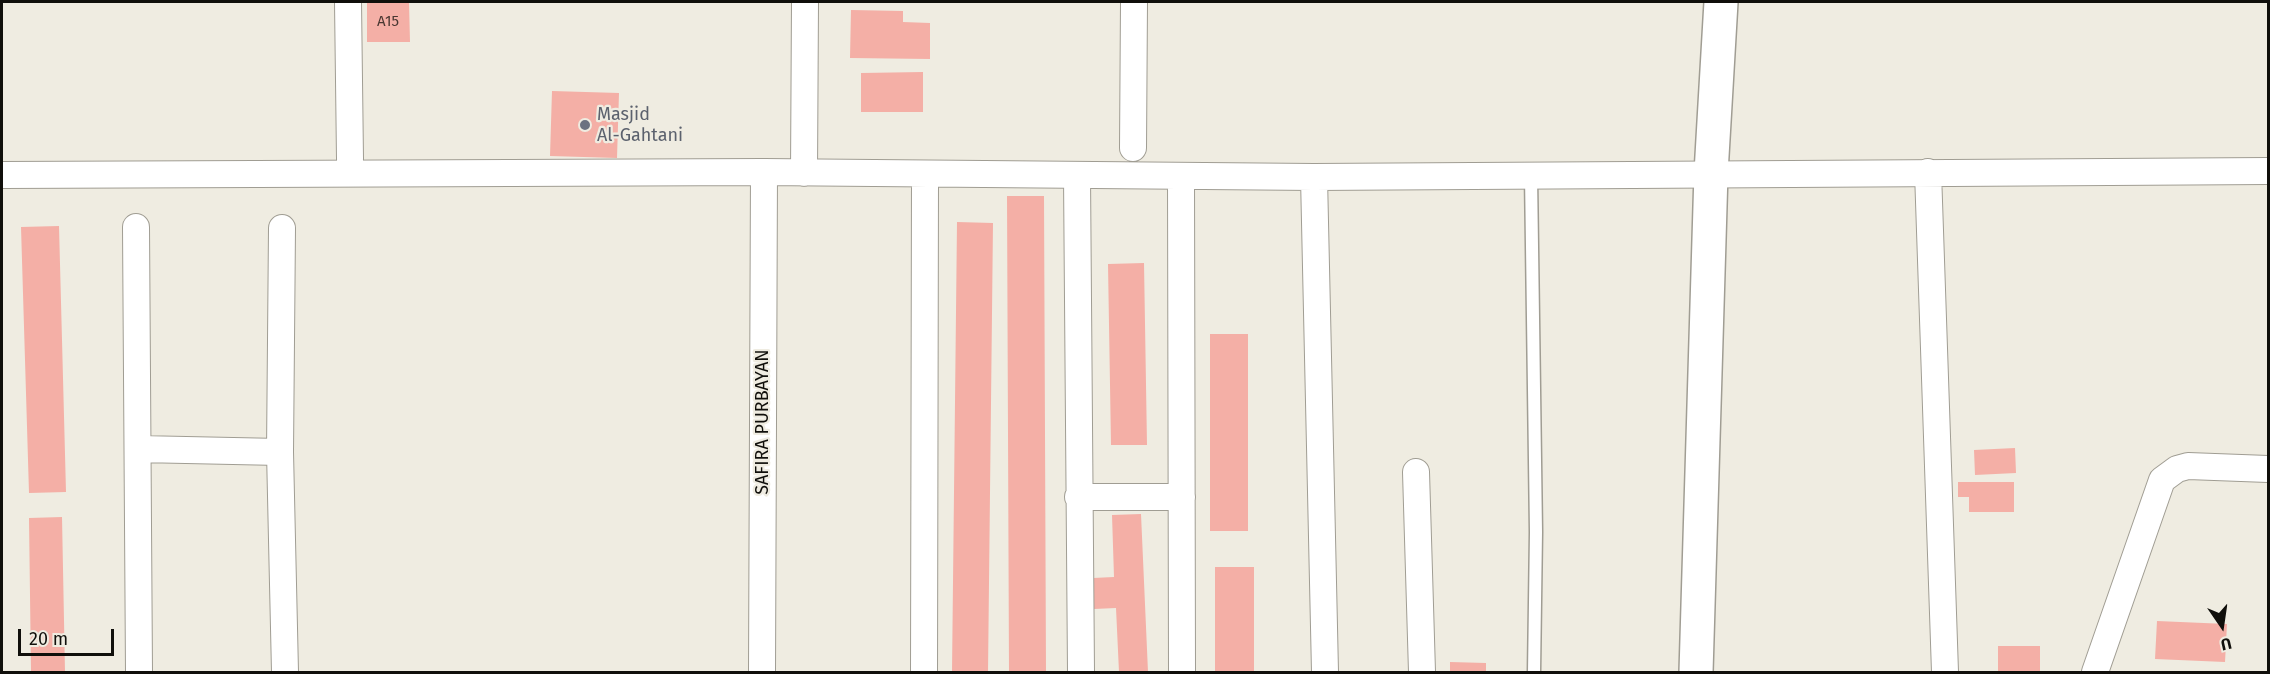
<!DOCTYPE html>
<style>
body{margin:0}
#map{position:relative;width:2270px;height:674px;overflow:hidden;background:#efece1;font-family:"Fira Sans",sans-serif}
canvas{display:block}
.frame{position:absolute;inset:0;border:3px solid #100f0b;pointer-events:none}
.north{position:absolute;left:2192px;top:596px;width:60px;height:60px;-webkit-text-stroke:4px #efece1;paint-order:stroke;rotate:167deg;font-size:16px;font-weight:700;line-height:24px;text-align:center;color:#100f0b}
.north::after{content:'';display:block;margin:auto;width:21px;height:27px;background:#100f0b;clip-path:polygon(50% 0,100% 100%,50% 72%,0 100%)}
.scale{position:absolute;left:18px;top:629px;width:96px;height:27px;box-sizing:border-box;border:3px solid #100f0b;border-top:0;padding-left:8px;font-size:18px;line-height:21px;white-space:nowrap;color:#100f0b;-webkit-text-stroke:4px #efece1;paint-order:stroke}
</style>
<div id="map">
<canvas width="2270" height="674"></canvas>
<div class="frame"></div>
<div class="north">U</div>
<div class="scale">20 m</div>
</div>
<script>
const g = document.querySelector('canvas').getContext('2d');
g.lineJoin = 'round';
function fill(path, color) {
  g.fillStyle = color;
  g.fill(path, 'evenodd');
}
function trace(path, color, width, dash) {
  g.strokeStyle = color;
  g.lineWidth = width;
  g.lineCap = dash ? 'butt' : 'round';
  g.setLineDash(dash || []);
  g.stroke(path);
}
function write(font, color, halo, rows, align = 'center') {
  g.font = font + ' "Fira Sans",sans-serif';
  g.lineWidth = 4.5;
  g.setLineDash([]);
  g.textBaseline = 'middle';
  g.strokeStyle = halo;
  g.fillStyle = color;
  for (const [text, x, y, turn = 0] of rows) {
    g.save();
    g.translate(x, y);
    g.rotate((+turn || 0) * Math.PI / 180);
    g.textAlign = isNaN(turn) ? turn : align;
    if (halo) g.strokeText(text, 0, 0);
    g.fillText(text, 0, 0);
    g.restore();
  }
}
fill(new Path2D(`
 M 367,2 L 409,2 L 410,42 L 367,42 Z
 M 851,10 L 903,11 L 903,22 L 930,23 L 930,59 L 850,58 Z
 M 923,72 L 923,112 L 861,112 L 861,73 Z
 M 552,91 L 619,93 L 617,158 L 550,156 Z
 M 1007,196 L 1044,196 L 1046,672 L 1009,672 Z
 M 957,222 L 993,223 L 988,672 L 952,672 Z
 M 59,226 L 66,492 L 29,493 L 21,227 Z
 M 1144,263 L 1147,445 L 1111,445 L 1108,264 Z
 M 1210,334 L 1248,334 L 1248,531 L 1210,531 Z
 M 2015,448 L 2016,473 L 1975,475 L 1974,450 Z
 M 1958,482 L 2014,482 L 2014,512 L 1969,512 L 1969,497 L 1958,497 Z
 M 1141,514 L 1148,672 L 1119,672 L 1116,608 L 1094,609 L 1093,578 L 1114,577 L 1112,515 Z
 M 62,517 L 65,672 L 31,672 L 29,518 Z
 M 1215,567 L 1254,567 L 1254,672 L 1215,672 Z
 M 2157,621 L 2227,624 L 2225,662 L 2155,659 Z
 M 1998,646 L 2040,646 L 2040,672 L 1998,672 Z
 M 1450,662 L 1486,663 L 1486,672 L 1450,672 Z`), '#f4afa6');
const lane = new Path2D(`
 M 1531,175 L 1536,532 L 1534,672`);
const street = new Path2D(`
 M 348,2 L 350,159
 M 1133,148 L 1134,2
 M 1928,172 L 1945,672
 M 804,173 L 805,2
 M 2,175 L 764,172 L 1314,177 L 2268,171
 M 1077,176 L 1081,672
 M 1181,177 L 1182,672
 M 1314,177 L 1325,672
 M 136,227 L 139,672
 M 282,228 L 280,452 L 285,672
 M 139,449 L 280,452
 M 1416,472 L 1422,672
 M 1078,497 L 1182,497
 M 762,672 L 764,172
 M 924,672 L 925,175
 M 2095,672 L 2162,480 L 2177,469 L 2188,466 L 2268,469`);
const secondary = new Path2D(`
 M 1696,672 L 1711,173 L 1721,2`);
trace(lane, '#a09d93', 15);
trace(street, '#a09d93', 28);
trace(secondary, '#a09d93', 36);
trace(lane, '#fff', 12);
trace(street, '#fff', 26);
trace(secondary, '#fff', 33);
for (const [x, y, r, color] of [
 [585,125,6,"#6b7280"]
]) {
  const dot = new Path2D();
  dot.arc(x, y, r, 0, 2 * Math.PI);
  g.fillStyle = color;
  g.fill(dot);
  trace(dot, '#efece1', 2);
}
write('15px', '#493732', null, [
 ["A15",388,22]
]);
write('18px', '#5b616d', '#efece1', [
 ["Masjid",597,115],
 ["Al-Gahtani",597,136]
], 'left');
write('18px', '#100f0b', '#efece1', [
 ["SAFIRA PURBAYAN",763,422,-90]
]);
</script>
